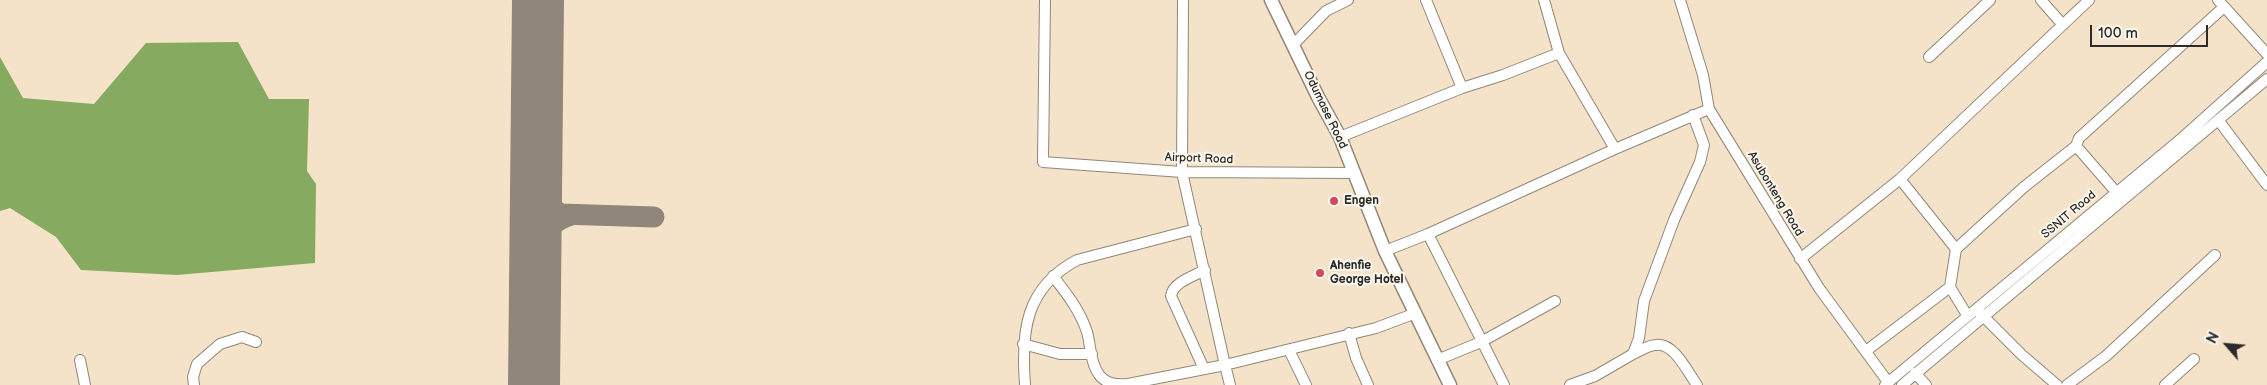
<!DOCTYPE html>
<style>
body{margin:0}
#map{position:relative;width:2267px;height:385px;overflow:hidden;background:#f5e3c9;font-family:"Balsamiq Sans",sans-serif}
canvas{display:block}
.north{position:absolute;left:2202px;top:320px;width:50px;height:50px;-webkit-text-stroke:4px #fbf7ec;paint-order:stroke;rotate:297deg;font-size:14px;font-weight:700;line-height:20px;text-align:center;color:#2b2b2b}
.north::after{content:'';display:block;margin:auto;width:18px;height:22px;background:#2b2b2b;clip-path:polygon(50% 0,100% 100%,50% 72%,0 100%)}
.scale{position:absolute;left:2090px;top:25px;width:118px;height:22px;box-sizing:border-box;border:2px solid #2b2b2b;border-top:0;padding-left:6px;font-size:15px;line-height:18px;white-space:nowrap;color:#2b2b2b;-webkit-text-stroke:4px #fbf7ec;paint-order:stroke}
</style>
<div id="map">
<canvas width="2267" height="385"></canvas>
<div class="north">N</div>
<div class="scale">100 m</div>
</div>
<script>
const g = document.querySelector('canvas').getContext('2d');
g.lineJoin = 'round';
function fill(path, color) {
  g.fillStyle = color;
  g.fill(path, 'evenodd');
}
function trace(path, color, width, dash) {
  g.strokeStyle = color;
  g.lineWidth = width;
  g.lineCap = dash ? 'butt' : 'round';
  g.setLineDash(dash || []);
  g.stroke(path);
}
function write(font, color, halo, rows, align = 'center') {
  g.font = font + ' "Balsamiq Sans",sans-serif';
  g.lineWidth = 4;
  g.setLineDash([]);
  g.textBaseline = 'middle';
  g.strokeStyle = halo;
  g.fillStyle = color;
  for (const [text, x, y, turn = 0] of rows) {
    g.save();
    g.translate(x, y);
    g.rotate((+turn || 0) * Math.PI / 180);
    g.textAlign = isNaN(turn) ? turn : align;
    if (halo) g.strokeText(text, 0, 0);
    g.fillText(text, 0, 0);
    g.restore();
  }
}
fill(new Path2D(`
 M 238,42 L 269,99 L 309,99 L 307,171 L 316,184 L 315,263 L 177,275 L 81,270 L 56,237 L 10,208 L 0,211 L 0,57 L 23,98 L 94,104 L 146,43 Z`), '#86aa60');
trace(new Path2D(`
 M 536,182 C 542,195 548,207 561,214 L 654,217
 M 536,250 C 543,232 552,221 571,215`), '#90877a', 21);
trace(new Path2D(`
 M 534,385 L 538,0`), '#90877a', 52);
const minor = new Path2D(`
 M 1045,0 L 1043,162 L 1182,172 L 1354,173
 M 1426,0 L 1462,88
 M 1544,0 L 1559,53
 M 1680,0 L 1703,75 L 1709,109 L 1819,288 L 1888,382
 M 2041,0 L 2063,25
 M 2218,0 L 2267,54
 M 1293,45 L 1326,11 L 1348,0
 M 1929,57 L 1990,0
 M 2219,121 L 2267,185
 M 1340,137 L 1462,88 L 1503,75 L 1559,53 L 1615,149 L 1709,109
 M 1900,179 L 1956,249 L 1950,287 L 1967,315
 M 2117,193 L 2076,146 L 2079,138 L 2224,7
 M 1428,234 L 1504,385
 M 1956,249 L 2024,187 L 2076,146
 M 1385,251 L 1428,234 L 1615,149
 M 1800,259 L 1900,179 L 2089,0
 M 1053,276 C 1066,293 1080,310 1087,332 C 1091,346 1090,363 1100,376 C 1107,384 1119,385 1128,384 L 1225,365 L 1182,172 L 1183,0
 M 1978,311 L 2022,355 L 2057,385
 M 1349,333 L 1356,358 L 1368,385
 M 1023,344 L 1060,354 L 1092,354
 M 1289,350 L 1306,385
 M 1866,351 L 1950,287
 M 1633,354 C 1640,351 1648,345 1656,345 C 1674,342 1688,373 1697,385
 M 80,360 L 85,385
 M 1437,360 L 1481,342 L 1555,301
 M 1204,369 L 1171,296 C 1173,282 1194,276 1205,270
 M 1915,373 L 1926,385
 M 194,385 L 193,377 L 197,364 L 220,344 L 242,337 L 256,342
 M 1025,385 C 1021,331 1025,288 1077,260 L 1196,229
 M 1230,385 L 1225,365 L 1376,328 L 1416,313
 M 1570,385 L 1595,376 L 1633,354 L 1639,338 L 1644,301 L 1674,220 L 1700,162 L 1704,145 L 1693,115
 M 1885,385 L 2182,138 L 2267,62
 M 1902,385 L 2267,79
 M 2067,385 L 2106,356 L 2215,255
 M 2165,385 L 2194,359`);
const major = new Path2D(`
 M 1271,0 L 1318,97 L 1340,137 L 1385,251 L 1450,385`);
trace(minor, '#90877a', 12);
trace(major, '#90877a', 15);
trace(minor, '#fff', 10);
trace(major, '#fff', 12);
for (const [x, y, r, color] of [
 [1334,201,5,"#d1495b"],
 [1320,273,5,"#d1495b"]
]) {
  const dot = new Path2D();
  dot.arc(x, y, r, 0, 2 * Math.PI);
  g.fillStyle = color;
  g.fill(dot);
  trace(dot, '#fbf7ec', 2);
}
write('12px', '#2b2b2b', '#fbf7ec', [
 ["Odumase Road",1325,110,64],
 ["Airport Road",1199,159,2],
 ["Asubonteng Road",1775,194,59],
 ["SSNIT Road",2069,215,-40]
]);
write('bold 12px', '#2b2b2b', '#fbf7ec', [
 ["Engen",1344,201],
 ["Ahenfie",1330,266],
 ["George Hotel",1330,280]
], 'left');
</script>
